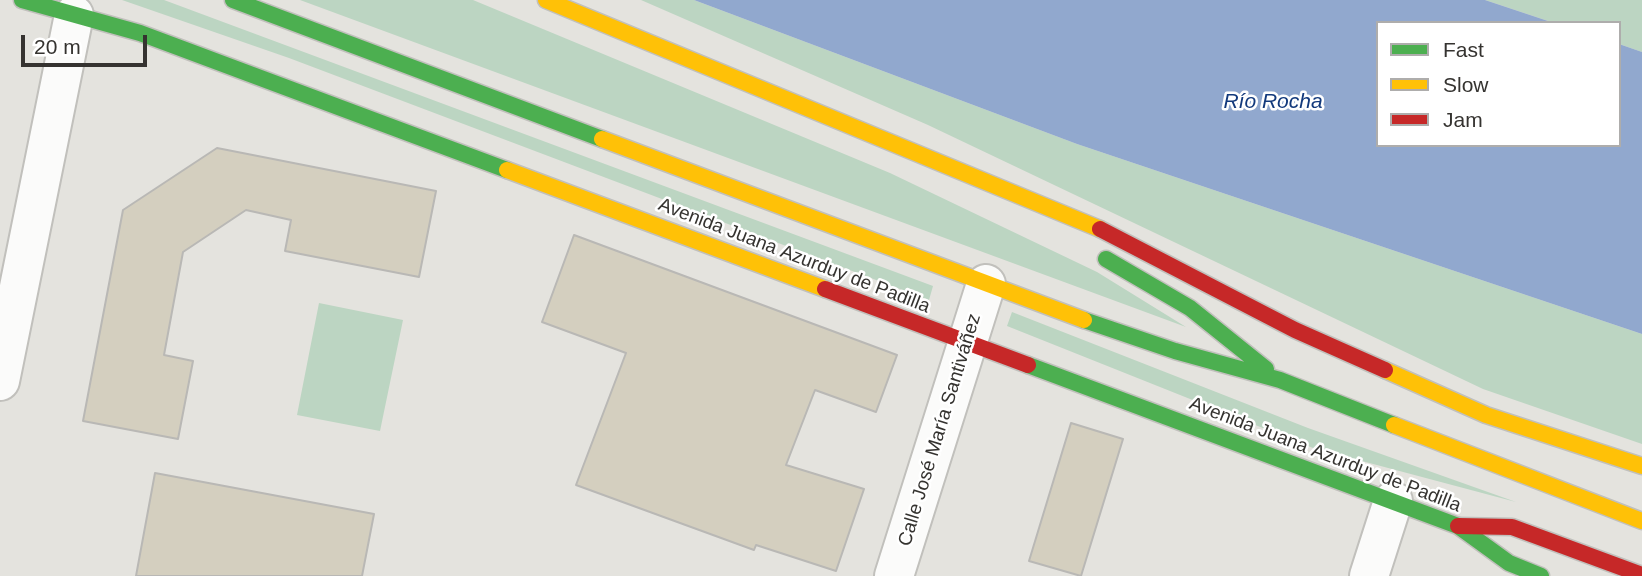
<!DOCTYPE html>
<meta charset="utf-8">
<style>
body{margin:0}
#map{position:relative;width:1642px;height:576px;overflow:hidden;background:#e4e3de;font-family:Helvetica,sans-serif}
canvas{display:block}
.legend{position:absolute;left:1376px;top:21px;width:245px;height:126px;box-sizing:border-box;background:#fff;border:2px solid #aeadac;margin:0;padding:9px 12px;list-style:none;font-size:21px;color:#353330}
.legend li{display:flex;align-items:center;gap:14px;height:35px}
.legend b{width:35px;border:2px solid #aeadac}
.scale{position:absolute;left:21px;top:35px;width:126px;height:32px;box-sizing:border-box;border:4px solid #353330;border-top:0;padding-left:9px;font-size:21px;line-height:24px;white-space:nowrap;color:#353330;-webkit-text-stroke:5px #fff;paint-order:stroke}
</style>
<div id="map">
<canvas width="1642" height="576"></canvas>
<ul class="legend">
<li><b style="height:9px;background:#4caf50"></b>Fast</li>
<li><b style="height:9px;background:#ffc107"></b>Slow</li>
<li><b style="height:9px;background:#c62828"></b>Jam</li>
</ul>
<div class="scale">20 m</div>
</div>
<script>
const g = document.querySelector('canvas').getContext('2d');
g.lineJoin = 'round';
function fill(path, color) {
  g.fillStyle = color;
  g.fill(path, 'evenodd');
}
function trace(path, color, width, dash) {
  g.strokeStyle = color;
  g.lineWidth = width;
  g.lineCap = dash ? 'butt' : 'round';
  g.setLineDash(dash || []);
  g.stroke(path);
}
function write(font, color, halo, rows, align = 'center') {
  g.font = font + ' Helvetica,sans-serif';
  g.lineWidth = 5;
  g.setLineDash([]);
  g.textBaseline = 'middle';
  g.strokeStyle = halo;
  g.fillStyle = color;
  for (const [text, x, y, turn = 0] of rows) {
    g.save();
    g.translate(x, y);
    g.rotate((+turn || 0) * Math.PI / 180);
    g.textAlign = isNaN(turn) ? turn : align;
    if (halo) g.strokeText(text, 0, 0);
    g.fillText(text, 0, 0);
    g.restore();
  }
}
fill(new Path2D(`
 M 122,0 L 164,0 L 933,286 L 929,300 L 289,58 Z
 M 300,0 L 473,0 L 890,173 L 1097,272 L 1186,327 Z
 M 641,0 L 694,0 L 1077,144 L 1642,334 L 1642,444 L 1483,389 L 928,125 Z
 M 1485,0 L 1642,0 L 1642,52 L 1619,44 L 1619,23 L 1554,23 Z
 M 319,303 L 403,320 L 380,431 L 297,415 Z
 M 1012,312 L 1308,428 L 1516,502 L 1313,448 L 1007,326 Z`), '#bcd5c2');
fill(new Path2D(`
 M 694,0 L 1485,0 L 1554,23 L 1378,23 L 1378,145 L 1619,145 L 1619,44 L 1642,52 L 1642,334 L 1077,144 Z`), '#91a8ce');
const building = new Path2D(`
 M 217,148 L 436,191 L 419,277 L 285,251 L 291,220 L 246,210 L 183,252 L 164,355 L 193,361 L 178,439 L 83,421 L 123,210 Z
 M 574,235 L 897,355 L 876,412 L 815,390 L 786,465 L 864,489 L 836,571 L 756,545 L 754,550 L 576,485 L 626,353 L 542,322 Z
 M 1071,423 L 1123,439 L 1081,576 L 1029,561 Z
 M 155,473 L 374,514 L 362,576 L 136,576 Z`);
fill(building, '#d4cfbf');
trace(building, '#b9b8b5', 2);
const street = new Path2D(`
 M 0,381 L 74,15
 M 894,576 L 986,284
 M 1369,576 L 1393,501`);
const fast = new Path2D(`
 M 22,0 L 140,33 L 507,170
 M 233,0 L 602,139
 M 1106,259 L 1190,308 L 1266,369
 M 1084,320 L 1175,351 L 1280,380 L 1394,425
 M 1028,365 L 1458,526 L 1509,563 L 1541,576`);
const slow = new Path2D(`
 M 546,0 L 1100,229
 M 602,139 L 1084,320
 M 507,170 L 825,289
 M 1385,370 L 1486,415 L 1642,466
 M 1394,425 L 1642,521`);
const jam = new Path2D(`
 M 1100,229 L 1295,330 L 1385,370
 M 825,289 L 1028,365
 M 1458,526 L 1512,527 L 1642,575`);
trace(street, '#c1c0bc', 42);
trace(fast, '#c1c0bc', 19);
trace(slow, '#c1c0bc', 19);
trace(jam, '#c1c0bc', 19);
trace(street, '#fbfbfa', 38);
trace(fast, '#4caf50', 16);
trace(slow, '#ffc107', 16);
trace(jam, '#c62828', 16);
write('19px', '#353330', '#fff', [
 ["Avenida Juana Azurduy de Padilla",794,256,21],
 ["Calle José María Santiváñez",940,430,-73],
 ["Avenida Juana Azurduy de Padilla",1325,455,21]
]);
write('italic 21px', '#12397c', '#fff', [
 ["Río Rocha",1273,102]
]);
</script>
